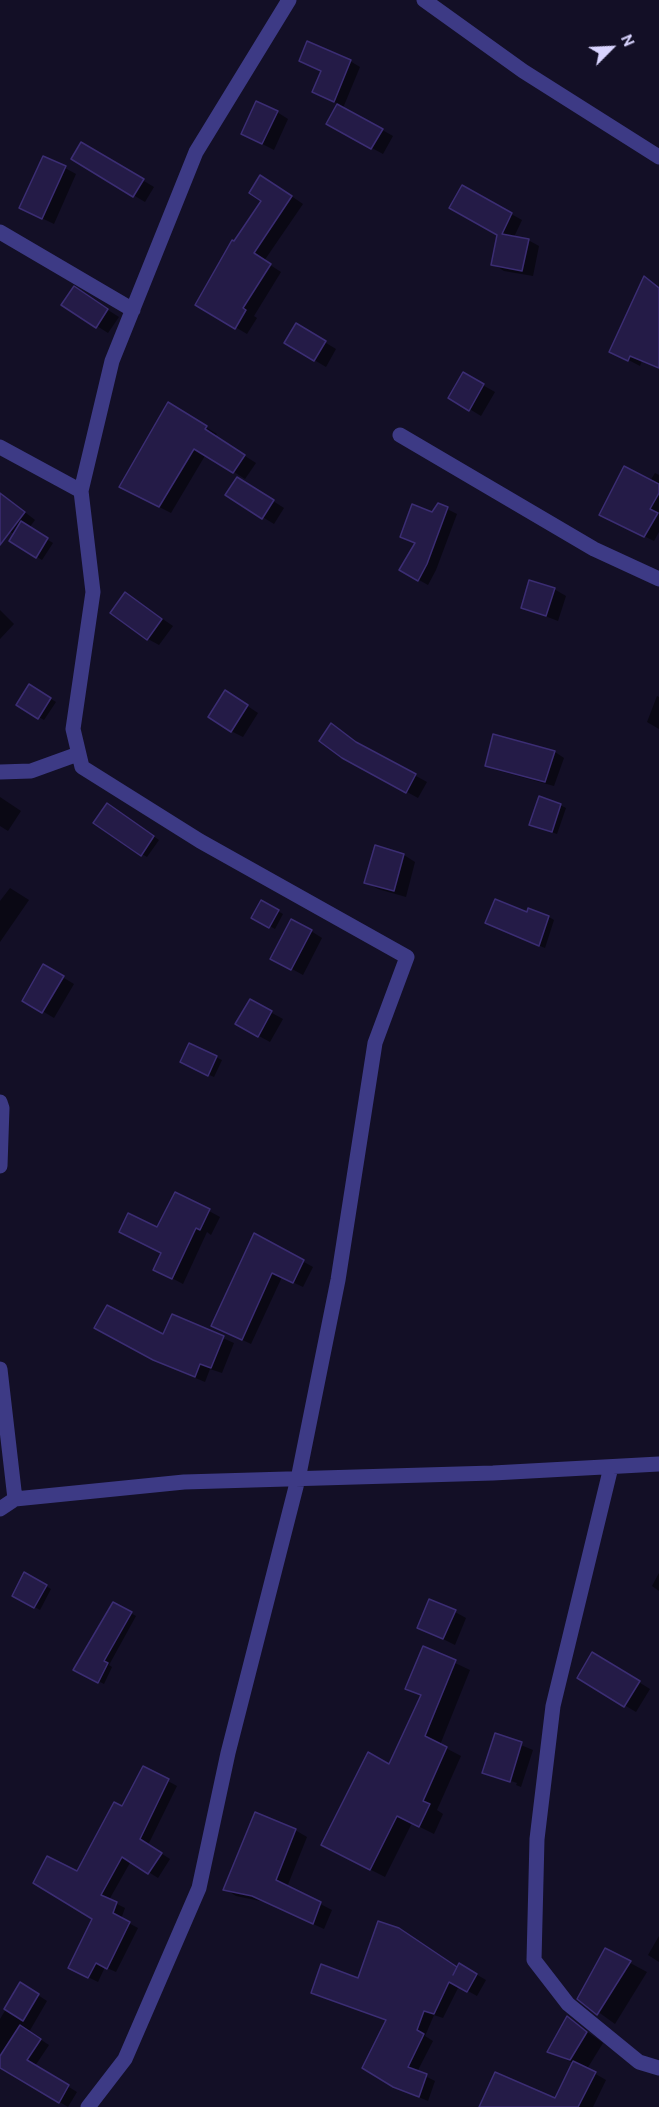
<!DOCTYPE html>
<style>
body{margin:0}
#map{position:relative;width:659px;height:2107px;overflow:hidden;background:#130f26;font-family:Cabin,sans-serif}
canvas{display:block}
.north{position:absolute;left:581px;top:18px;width:60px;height:60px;-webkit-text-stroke:4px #130f26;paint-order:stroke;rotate:66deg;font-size:16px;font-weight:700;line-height:24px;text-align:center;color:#d9d4ff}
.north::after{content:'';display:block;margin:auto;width:21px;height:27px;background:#d9d4ff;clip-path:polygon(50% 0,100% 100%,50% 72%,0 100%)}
</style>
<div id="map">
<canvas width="659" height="2107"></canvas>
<div class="north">N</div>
</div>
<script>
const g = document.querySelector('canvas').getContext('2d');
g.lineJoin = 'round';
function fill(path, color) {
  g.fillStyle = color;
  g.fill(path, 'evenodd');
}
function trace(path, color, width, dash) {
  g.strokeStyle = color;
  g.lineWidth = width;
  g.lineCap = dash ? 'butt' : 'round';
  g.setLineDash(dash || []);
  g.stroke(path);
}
fill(new Path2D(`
 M 350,61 L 360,67 L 343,108 L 393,136 L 383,154 L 328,124 L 339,104 L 314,92 Z
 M 277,112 L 288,119 L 274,150 L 243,134 Z
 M 82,144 L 154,187 L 145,202 L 73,159 Z
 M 65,168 L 76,174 L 54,224 L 21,208 Z
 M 272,183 L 303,204 L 264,261 L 281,272 L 254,316 L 257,318 L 247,334 L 197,304 L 263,201 Z
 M 462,187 L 522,220 L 514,237 L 528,240 L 539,246 L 533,276 L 504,271 L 493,264 L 498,235 Z
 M 86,296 L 119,317 L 108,333 L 97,326 Z
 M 659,312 L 659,368 L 642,361 L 640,366 L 621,356 Z
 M 296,325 L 336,349 L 326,367 L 286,343 Z
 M 463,374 L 495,392 L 481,416 L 450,397 Z
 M 168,404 L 217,434 L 215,437 L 256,463 L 245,479 L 206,454 L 171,513 L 132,493 Z
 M 655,473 L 659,475 L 659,532 L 654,541 L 610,519 L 650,481 Z
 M 248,485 L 284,508 L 274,524 L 227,495 Z
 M 0,493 L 35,520 L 29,528 L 53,543 L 42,560 L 11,540 L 15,535 L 0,525 Z
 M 439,505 L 457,514 L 436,570 L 428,585 L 401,570 L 416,543 L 402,536 L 433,514 Z
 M 554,589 L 566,596 L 558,621 L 522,607 Z
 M 126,594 L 173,626 L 159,645 L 148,639 Z
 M 0,610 L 14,624 L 0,639 Z
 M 30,686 L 56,702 L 44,720 L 18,705 Z
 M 657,696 L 659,697 L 659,729 L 647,722 Z
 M 237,699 L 258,713 L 243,737 L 231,731 Z
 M 331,725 L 365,748 L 427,782 L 418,798 L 356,764 Z
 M 495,736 L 555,752 L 564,758 L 554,786 L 496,770 L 487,765 Z
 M 0,797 L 21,811 L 8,831 L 0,826 Z
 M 560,805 L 566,808 L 557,834 L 537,827 Z
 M 112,808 L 159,840 L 147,857 L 142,854 Z
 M 376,847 L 404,855 L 415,862 L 406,897 L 378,889 L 366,882 Z
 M 10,888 L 29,900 L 0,942 L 0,901 Z
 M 262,902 L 283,914 L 275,929 L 253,917 Z
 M 549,917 L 554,920 L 545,948 L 492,926 Z
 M 311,931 L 322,938 L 303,975 L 272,958 Z
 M 44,966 L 74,984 L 54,1018 L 24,1000 Z
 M 250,1001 L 283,1019 L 270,1042 L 237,1024 Z
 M 189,1045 L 222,1060 L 214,1077 L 187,1065 Z
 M 209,1211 L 220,1217 L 211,1235 L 207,1232 L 183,1284 L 166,1275 L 158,1229 Z
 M 255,1235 L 313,1267 L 303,1287 L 282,1277 L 251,1344 L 222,1330 Z
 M 173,1316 L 234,1343 L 222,1373 L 210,1369 L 205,1382 L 165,1365 L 106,1333 L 164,1337 Z
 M 659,1573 L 659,1591 L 652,1586 Z
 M 25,1574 L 51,1589 L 40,1610 L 14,1595 Z
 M 114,1604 L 136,1616 L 109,1665 L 112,1667 L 104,1684 L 75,1669 Z
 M 455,1612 L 466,1618 L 455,1645 L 419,1627 Z
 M 423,1648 L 470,1670 L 440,1745 L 461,1756 L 437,1810 L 443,1814 L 434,1834 L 412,1823 L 385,1877 L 338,1853 L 390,1766 L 422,1696 L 407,1688 Z
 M 593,1654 L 650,1689 L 636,1712 L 579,1678 Z
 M 496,1735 L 533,1750 L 521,1787 L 516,1785 L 517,1783 L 494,1775 L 494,1778 L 484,1772 Z
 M 144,1768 L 177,1786 L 148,1845 L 170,1859 L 158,1878 L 131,1861 L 109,1900 L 125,1908 L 121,1919 L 138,1928 L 116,1972 L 105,1967 L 98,1982 L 78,1972 L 94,1918 L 78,1874 L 123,1809 Z
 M 295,1830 L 307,1837 L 287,1887 L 332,1910 L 324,1929 L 265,1902 L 236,1896 L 225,1889 Z
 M 408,1936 L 458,1968 L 460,1965 L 486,1980 L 477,1996 L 459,1986 L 443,2018 L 434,2015 L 425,2036 L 433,2041 L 417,2072 L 435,2081 L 428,2101 L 404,2091 L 363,2068 L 387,2021 L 313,1992 L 359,1980 Z
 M 659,1936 L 659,1962 L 648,1955 Z
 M 606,1950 L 647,1972 L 615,2024 L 579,1998 Z
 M 21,1984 L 47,2001 L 29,2032 L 49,2045 L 35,2066 L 77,2092 L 68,2107 L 0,2066 L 0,2019 Z
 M 568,2018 L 603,2043 L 587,2069 L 606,2080 L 593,2107 L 481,2107 L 556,2100 L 573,2063 L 549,2051 Z`), '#0007');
const building = new Path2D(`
 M 307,41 L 351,60 L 334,102 L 312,92 L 321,71 L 299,61 Z
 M 256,101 L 278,111 L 262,144 L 241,134 Z
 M 337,104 L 383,129 L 371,149 L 326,124 Z
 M 81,142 L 144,179 L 133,197 L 71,159 Z
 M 43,156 L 66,166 L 42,219 L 19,208 Z
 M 260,175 L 292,196 L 254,253 L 271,264 L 243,308 L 246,310 L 235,329 L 195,305 L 232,240 L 234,241 L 261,201 L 249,193 Z
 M 462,185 L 512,213 L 502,234 L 529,239 L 522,271 L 491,265 L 497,235 L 449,208 Z
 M 644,276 L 659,288 L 659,368 L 630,356 L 628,361 L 609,352 Z
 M 74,286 L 108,309 L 96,328 L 61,305 Z
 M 296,323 L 326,341 L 314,361 L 284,343 Z
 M 463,372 L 484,384 L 469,411 L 448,398 Z
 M 168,402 L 207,426 L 205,429 L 245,455 L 233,473 L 194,449 L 159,507 L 119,487 Z
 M 624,466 L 659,484 L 659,493 L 650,509 L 658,513 L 644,537 L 599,515 Z
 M 237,477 L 274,500 L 262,519 L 225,495 Z
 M 0,493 L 25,512 L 0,545 Z
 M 438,503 L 448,507 L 427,564 L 418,581 L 399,570 L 415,543 L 400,537 L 412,504 L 432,512 Z
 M 21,521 L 48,538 L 36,558 L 9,541 Z
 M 529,580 L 555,588 L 546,616 L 521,608 Z
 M 125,592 L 162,619 L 147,640 L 110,613 Z
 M 29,684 L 51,698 L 38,719 L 16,705 Z
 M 225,690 L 248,705 L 231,732 L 208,717 Z
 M 331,723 L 356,742 L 416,774 L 406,793 L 342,758 L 319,741 Z
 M 493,734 L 555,751 L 545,782 L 485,766 Z
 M 539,796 L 561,804 L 552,832 L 529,825 Z
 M 107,803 L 154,836 L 141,856 L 93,823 Z
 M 375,845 L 404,854 L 394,891 L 364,883 Z
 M 495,899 L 527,912 L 528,908 L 549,916 L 539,946 L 485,923 Z
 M 261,900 L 279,910 L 269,928 L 251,918 Z
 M 291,919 L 312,930 L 291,970 L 270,959 Z
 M 43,964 L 64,976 L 42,1013 L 22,1001 Z
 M 250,999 L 272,1011 L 258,1037 L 235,1024 Z
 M 189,1043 L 217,1056 L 208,1076 L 180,1062 Z
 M 175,1192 L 210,1209 L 200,1230 L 196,1228 L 172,1279 L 153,1270 L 161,1253 L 119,1232 L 128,1213 L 157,1227 Z
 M 254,1233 L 304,1260 L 293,1283 L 272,1273 L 242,1340 L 211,1326 Z
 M 107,1305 L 163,1334 L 172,1314 L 224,1336 L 211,1368 L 200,1364 L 195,1377 L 153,1360 L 94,1328 Z
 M 24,1572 L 47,1585 L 34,1608 L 12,1596 Z
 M 429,1599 L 456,1610 L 443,1639 L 417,1628 Z
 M 113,1602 L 132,1612 L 104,1661 L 108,1663 L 98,1683 L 73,1670 Z
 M 423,1646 L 456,1660 L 425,1736 L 447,1747 L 423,1801 L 430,1804 L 419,1827 L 397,1816 L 370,1870 L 321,1845 L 368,1752 L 389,1764 L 421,1695 L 405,1689 Z
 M 592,1652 L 640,1681 L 624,1707 L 577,1678 Z
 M 495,1733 L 522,1742 L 510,1782 L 482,1773 Z
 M 143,1766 L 169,1779 L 140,1839 L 162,1853 L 148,1874 L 122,1857 L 101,1895 L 117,1902 L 113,1913 L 130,1922 L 107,1969 L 96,1963 L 88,1978 L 68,1968 L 92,1919 L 33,1883 L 47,1856 L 77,1871 L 114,1802 L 122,1806 Z
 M 255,1812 L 296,1829 L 276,1880 L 321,1902 L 313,1924 L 252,1896 L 223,1890 Z
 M 378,1921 L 399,1928 L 457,1967 L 453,1975 L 459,1963 L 477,1974 L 467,1992 L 449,1982 L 434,2014 L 424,2011 L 417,2030 L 424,2034 L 408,2067 L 427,2074 L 419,2097 L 393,2087 L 362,2068 L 386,2020 L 311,1993 L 321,1964 L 358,1978 Z
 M 605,1948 L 631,1961 L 597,2015 L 577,1999 Z
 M 20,1982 L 39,1994 L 23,2021 L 4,2009 Z
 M 567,2016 L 587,2032 L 570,2060 L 547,2052 Z
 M 20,2025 L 41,2039 L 27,2060 L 69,2085 L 59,2103 L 0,2068 L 0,2056 Z
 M 573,2061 L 596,2072 L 578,2107 L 479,2107 L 495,2072 L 555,2098 Z`);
fill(building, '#241b47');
trace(building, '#3b2d73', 1.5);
trace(new Path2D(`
 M 424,0 L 523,71 L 659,157
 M 0,232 L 133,310
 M 400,435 L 594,549 L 659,579
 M 0,447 L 81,491
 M 0,772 L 31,771 L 78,754
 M 0,1102 L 2,1108 L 0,1166
 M 0,1369 L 15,1499
 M 611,1467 L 553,1706 L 537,1839 L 534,1960 L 568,2004 L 639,2062 L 659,2068
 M 0,1509 L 15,1499 L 184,1482 L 493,1473 L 659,1464
 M 88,2107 L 125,2059 L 199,1888 L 228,1753 L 298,1479 L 338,1280 L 375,1043 L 407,957 L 200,841 L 82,767 L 73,729 L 93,592 L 81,491 L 112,361 L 196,152 L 289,0`), '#3d3a85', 15);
</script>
